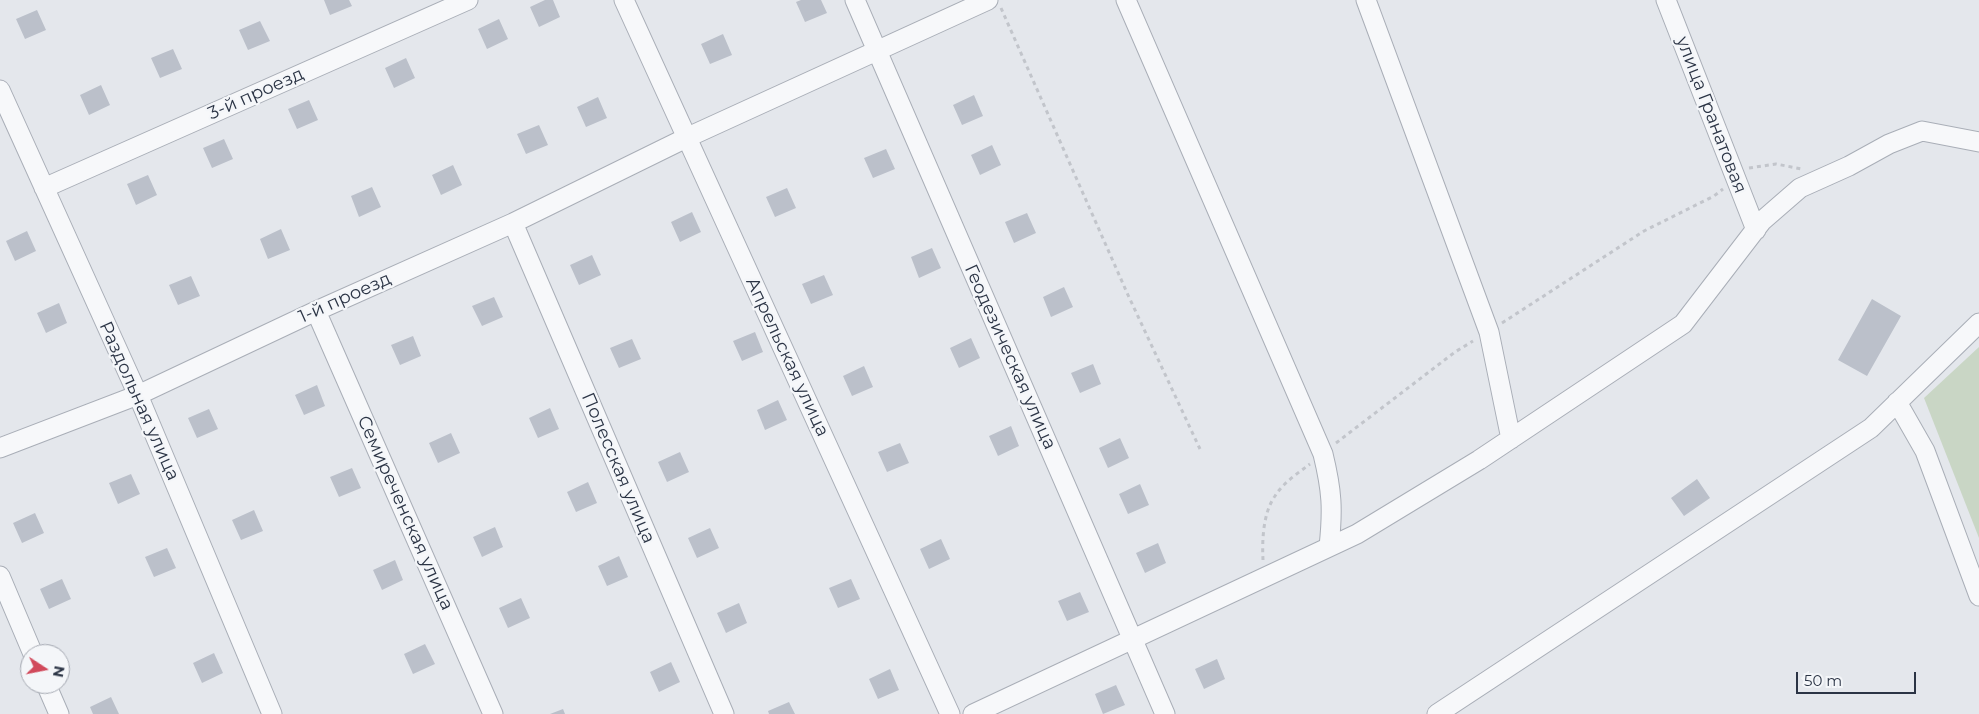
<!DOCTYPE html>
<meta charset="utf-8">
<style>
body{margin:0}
#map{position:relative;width:1979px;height:714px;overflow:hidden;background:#e4e7ec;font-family:Montserrat,sans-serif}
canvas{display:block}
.north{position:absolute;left:20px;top:644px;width:50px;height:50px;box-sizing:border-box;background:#f4f6f9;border:1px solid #a4a8b1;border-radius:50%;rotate:101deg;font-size:14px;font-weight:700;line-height:20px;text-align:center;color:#2b3445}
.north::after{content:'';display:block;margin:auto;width:18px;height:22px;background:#d1495b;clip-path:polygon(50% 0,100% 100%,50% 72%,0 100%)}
.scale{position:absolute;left:1796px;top:672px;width:120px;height:22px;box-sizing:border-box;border:2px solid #2b3445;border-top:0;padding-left:6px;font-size:15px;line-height:18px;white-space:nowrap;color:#2b3445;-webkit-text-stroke:4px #f4f6f9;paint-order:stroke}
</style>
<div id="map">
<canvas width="1979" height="714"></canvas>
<div class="north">N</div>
<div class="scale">50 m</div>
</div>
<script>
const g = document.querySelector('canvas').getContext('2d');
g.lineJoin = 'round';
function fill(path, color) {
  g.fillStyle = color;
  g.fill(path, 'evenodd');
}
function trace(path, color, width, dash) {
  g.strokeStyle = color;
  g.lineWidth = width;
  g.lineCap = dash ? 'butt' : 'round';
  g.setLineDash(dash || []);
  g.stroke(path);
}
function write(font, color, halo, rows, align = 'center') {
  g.font = font + ' Montserrat,sans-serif';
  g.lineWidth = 4.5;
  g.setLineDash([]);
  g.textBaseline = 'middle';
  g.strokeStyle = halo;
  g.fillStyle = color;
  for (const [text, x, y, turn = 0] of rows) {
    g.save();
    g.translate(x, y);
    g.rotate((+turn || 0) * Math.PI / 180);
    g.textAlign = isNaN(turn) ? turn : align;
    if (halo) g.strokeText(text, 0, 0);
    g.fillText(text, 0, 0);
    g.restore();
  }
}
fill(new Path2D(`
 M 1979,347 L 1979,538 L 1924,398 Z`), '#c9d6c5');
fill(new Path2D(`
 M 324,0 L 349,0 L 352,6 L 330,15 Z
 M 545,0 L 553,0 L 560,17 L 539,27 L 530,7 Z
 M 801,0 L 821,0 L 827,13 L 805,22 L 796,2 Z
 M 37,10 L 46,30 L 25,39 L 16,19 Z
 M 499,19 L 508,39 L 487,49 L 478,29 Z
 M 260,21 L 270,41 L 248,50 L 239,30 Z
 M 723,34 L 732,55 L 710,64 L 701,44 Z
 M 173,49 L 182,69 L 160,78 L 151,58 Z
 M 406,58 L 415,78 L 394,88 L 385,68 Z
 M 101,85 L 110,105 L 89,115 L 80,95 Z
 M 974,95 L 983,116 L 962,125 L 953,105 Z
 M 598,97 L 607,118 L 586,127 L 577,107 Z
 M 309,100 L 318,120 L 297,129 L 288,109 Z
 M 539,125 L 548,145 L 526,154 L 517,134 Z
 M 224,139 L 233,159 L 212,168 L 203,148 Z
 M 992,145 L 1001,165 L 980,175 L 971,155 Z
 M 886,149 L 895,169 L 873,178 L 864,158 Z
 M 453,165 L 462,185 L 441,195 L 432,175 Z
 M 148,175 L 157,195 L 136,205 L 127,184 Z
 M 372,187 L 381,207 L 359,217 L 351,196 Z
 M 787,188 L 796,208 L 775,217 L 766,197 Z
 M 692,212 L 701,232 L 680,242 L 671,222 Z
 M 1027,213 L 1036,233 L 1014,243 L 1005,222 Z
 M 281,229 L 290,250 L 268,259 L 260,239 Z
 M 27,231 L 36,251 L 15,261 L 6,241 Z
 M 932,248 L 941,268 L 919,278 L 911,257 Z
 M 592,255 L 601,275 L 579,285 L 570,265 Z
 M 824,275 L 833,295 L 811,304 L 802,284 Z
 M 191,276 L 200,296 L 178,305 L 169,285 Z
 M 1064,287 L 1073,307 L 1051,317 L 1043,297 Z
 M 494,297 L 503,317 L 482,326 L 472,306 Z
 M 1872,299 L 1901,316 L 1867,376 L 1838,360 Z
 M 59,303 L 67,323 L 46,333 L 37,313 Z
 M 755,332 L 763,352 L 742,361 L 733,341 Z
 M 413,336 L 421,356 L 400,365 L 391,345 Z
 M 971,338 L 980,358 L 959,368 L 950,348 Z
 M 632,339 L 641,359 L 619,368 L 610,348 Z
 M 1093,364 L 1101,384 L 1080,393 L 1071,373 Z
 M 864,366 L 873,387 L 852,396 L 843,376 Z
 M 317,385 L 325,406 L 304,415 L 295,395 Z
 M 778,400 L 787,420 L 765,430 L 757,410 Z
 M 550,408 L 559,429 L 538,438 L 529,418 Z
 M 209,409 L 218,429 L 197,438 L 188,418 Z
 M 1011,426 L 1019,446 L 998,456 L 989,436 Z
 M 451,433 L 460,453 L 438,463 L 429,443 Z
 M 1120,438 L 1129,458 L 1108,468 L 1099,448 Z
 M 900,443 L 909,463 L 887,472 L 878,452 Z
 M 680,452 L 689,472 L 667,482 L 658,462 Z
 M 352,468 L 361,488 L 339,497 L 330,477 Z
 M 131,474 L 140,494 L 118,504 L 109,483 Z
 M 1697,479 L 1710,498 L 1684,516 L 1671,498 Z
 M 588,482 L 597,503 L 576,512 L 567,492 Z
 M 1140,484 L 1149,505 L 1128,514 L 1119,494 Z
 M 254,510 L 263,531 L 241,540 L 232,520 Z
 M 35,513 L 44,533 L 22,543 L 13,523 Z
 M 495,527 L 503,547 L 482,557 L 473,537 Z
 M 710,528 L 719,548 L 697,558 L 688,538 Z
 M 941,539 L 950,559 L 929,569 L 920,549 Z
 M 1158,543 L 1166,563 L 1145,573 L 1136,553 Z
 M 167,548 L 176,568 L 154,577 L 145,557 Z
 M 619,556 L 628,577 L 607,586 L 598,566 Z
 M 395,560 L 403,580 L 382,590 L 373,570 Z
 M 62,579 L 71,599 L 49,609 L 40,589 Z
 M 851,579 L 860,599 L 838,608 L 829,588 Z
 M 1080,592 L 1089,612 L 1067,621 L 1058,601 Z
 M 521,598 L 530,618 L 508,628 L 499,608 Z
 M 739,603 L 747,623 L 726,633 L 717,613 Z
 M 425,644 L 435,664 L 413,674 L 404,654 Z
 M 214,653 L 223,673 L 202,683 L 193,663 Z
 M 1217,659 L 1225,679 L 1204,689 L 1195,669 Z
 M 671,662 L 680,682 L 659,692 L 650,672 Z
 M 890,669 L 899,690 L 878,699 L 869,679 Z
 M 1116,685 L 1125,705 L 1103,714 L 1095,694 Z
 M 111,697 L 119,714 L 93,714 L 90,707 Z
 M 789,702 L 795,714 L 769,714 L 768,711 Z
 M 563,709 L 565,714 L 550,714 Z`), '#bbc0ca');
const minor = new Path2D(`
 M 624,0 L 950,714
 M 855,0 L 1165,714
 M 1126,0 L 1323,454 C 1332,491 1333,509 1329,547
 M 1366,0 L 1489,332 L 1511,439
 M 1666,0 L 1756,230
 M 0,90 L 138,395 L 272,714
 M 44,188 L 468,0
 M 513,223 L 724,714
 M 316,311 L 493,714
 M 1897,402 L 1925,451 L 1979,596
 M 0,448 L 138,395 L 316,311 L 513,223 L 686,138 L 988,0
 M 0,576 L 33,654
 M 46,684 L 59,714
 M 973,714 L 1357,534 L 1479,460 L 1683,324 L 1762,221 L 1800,188 L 1849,166 L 1889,144 L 1922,131 L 1979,142
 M 1437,714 L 1871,428 L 1979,323`);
trace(minor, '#a9aeb7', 21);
trace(new Path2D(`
 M 1001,8 L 1128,295 L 1200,449
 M 1749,168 L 1776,164 L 1802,169
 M 1502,323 L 1644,231 L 1714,196 L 1723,189
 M 1336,443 L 1455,352 L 1473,341
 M 1263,560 C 1262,540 1263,513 1275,496 C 1283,483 1298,473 1310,464`), '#c2c5cb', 3, [4, 4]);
trace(minor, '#f7f8fa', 19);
write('18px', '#2b3445', '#f4f6f9', [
 ["3-й проезд",256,94,-24],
 ["улица Гранатовая",1711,115,69],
 ["1-й проезд",345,298,-24],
 ["Апрельская улица",787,357,65],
 ["Геодезическая улица",1010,357,66],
 ["Раздольная улица",139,401,66],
 ["Полесская улица",618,468,67],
 ["Семиреченская улица",405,513,66]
]);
</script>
